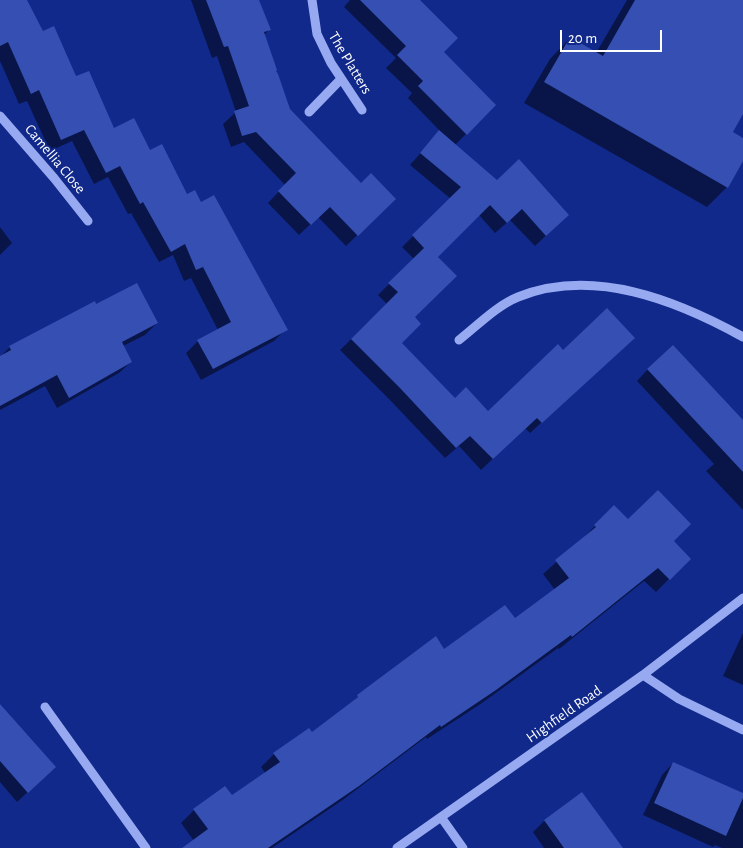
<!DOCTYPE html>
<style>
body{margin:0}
#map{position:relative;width:743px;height:848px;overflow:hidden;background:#11298a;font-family:"Alegreya Sans",sans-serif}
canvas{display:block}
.scale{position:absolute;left:560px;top:30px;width:102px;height:22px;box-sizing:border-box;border:2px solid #fff;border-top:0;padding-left:6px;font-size:15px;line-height:18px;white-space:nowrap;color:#fff;-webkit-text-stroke:4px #11298a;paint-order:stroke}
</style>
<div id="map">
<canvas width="743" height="848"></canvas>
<div class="scale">20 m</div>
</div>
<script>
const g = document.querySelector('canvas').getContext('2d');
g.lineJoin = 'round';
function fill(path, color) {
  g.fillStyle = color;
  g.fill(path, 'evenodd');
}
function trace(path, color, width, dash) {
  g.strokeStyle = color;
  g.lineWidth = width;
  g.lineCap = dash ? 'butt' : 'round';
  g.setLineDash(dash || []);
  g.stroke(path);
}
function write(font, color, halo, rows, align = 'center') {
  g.font = font + ' "Alegreya Sans",sans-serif';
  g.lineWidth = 4;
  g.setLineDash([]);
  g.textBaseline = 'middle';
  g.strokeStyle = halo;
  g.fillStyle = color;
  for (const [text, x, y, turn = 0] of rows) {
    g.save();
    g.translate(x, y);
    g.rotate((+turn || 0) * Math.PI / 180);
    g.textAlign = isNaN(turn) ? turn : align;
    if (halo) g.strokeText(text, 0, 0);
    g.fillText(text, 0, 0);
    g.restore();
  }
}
fill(new Path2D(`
 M 0,0 L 26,0 L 43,32 L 114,130 L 149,151 L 186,196 L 201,203 L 286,329 L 274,341 L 201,380 L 186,353 L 198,341 L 218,330 L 191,278 L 184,281 L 173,255 L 159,262 L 131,213 L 128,214 L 108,177 L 94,184 L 72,141 L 50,151 L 27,101 L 19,104 L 0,61 Z
 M 191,0 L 245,0 L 269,30 L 264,35 L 289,110 L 383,210 L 346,246 L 318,217 L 299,235 L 268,203 L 285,185 L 244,142 L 231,147 L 223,124 L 236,112 L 217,56 L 212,58 Z
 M 350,0 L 418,0 L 442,52 L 495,105 L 455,145 L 497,181 L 556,226 L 535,246 L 510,220 L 495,233 L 479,215 L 436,257 L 413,317 L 400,343 L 455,399 L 488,412 L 563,351 L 622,349 L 530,433 L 525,428 L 481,470 L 459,446 L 445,458 L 389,399 L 340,350 L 387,304 L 378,295 L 414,259 L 402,247 L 451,199 L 410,165 L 440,131 L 408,98 L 412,93 L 386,68 L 396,58 L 344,7 Z
 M 627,0 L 743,0 L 743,111 L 731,132 L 743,139 L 743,159 L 727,187 L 707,207 L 524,103 L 550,59 L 570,38 L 596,53 Z
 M 0,227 L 12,243 L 0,255 Z
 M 96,306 L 157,323 L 145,335 L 123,346 L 131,362 L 119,373 L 57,408 L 45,386 L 0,410 L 0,357 L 10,347 Z
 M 648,369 L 743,422 L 743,510 L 706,471 L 714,464 L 637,381 Z
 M 614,507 L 628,521 L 672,541 L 689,559 L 656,592 L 644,581 L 559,649 L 558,648 L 482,703 L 427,739 L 426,737 L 344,799 L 272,848 L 184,848 L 194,841 L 181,823 L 194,810 L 232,797 L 266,774 L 261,767 L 274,754 L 311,734 L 412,654 L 435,638 L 444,650 L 514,620 L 555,590 L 543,574 L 582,539 Z
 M 743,633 L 743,685 L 723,676 Z
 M 0,715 L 44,777 L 17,802 L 0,782 Z
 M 673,763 L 743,795 L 743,848 L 722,848 L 715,845 L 713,847 L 643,815 L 662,775 Z
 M 544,821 L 618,848 L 544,848 L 533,832 Z`), '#0007');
fill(new Path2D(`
 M 0,0 L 27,0 L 43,31 L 54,26 L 76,76 L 89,71 L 114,128 L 134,118 L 150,150 L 162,144 L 187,194 L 195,190 L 201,202 L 214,195 L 288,330 L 213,369 L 197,340 L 231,322 L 203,267 L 196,270 L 185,244 L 171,252 L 143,202 L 140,204 L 120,166 L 106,173 L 84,130 L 61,140 L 39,90 L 31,94 L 8,42 L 0,46 Z
 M 206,0 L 259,0 L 271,30 L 264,32 L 277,70 L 276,71 L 278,74 L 290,109 L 361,183 L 371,173 L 396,199 L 358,236 L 330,207 L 311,225 L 278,191 L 296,173 L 256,132 L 242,136 L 234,111 L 249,106 L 228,46 L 224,47 Z
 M 360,0 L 420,0 L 458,38 L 444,52 L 496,105 L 467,135 L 418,86 L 423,81 L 397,55 L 406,46 Z
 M 635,0 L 743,0 L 743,114 L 733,132 L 743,138 L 743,161 L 728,188 L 544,82 L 570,37 L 603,56 Z
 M 439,130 L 497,180 L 519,159 L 569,215 L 546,236 L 522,209 L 507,223 L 490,205 L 438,257 L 457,276 L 415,317 L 421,324 L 402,343 L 455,398 L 466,387 L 488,411 L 558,344 L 563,350 L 607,308 L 635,338 L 542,423 L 537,418 L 493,459 L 470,436 L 456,448 L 400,388 L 351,339 L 398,292 L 388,283 L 424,248 L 412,235 L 461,187 L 420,153 Z
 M 137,283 L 158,323 L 122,342 L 132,362 L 69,398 L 57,375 L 0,406 L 0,356 L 11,350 L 9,346 L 95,301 L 96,304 Z
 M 673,345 L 743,420 L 743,472 L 647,369 Z
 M 658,490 L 691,524 L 674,541 L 691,559 L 670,580 L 658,568 L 572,637 L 571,635 L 496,690 L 441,727 L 440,725 L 359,786 L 268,848 L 182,848 L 208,829 L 193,809 L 225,786 L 232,795 L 280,762 L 273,753 L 309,728 L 312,732 L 358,697 L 357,695 L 436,636 L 444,649 L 505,605 L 515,618 L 569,578 L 555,560 L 596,527 L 594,525 L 614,505 L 628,519 Z
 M 0,704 L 56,767 L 28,793 L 0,761 Z
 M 673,762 L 743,793 L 743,798 L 726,836 L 654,803 Z
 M 582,792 L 623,848 L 564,848 L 544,820 Z`), '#354fb2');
trace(new Path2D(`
 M 312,0 L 317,34 L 331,63 L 362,110
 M 309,112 L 341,79
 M 0,116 L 54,178 L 88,221
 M 459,340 C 477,326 496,306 518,297 C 593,267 676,300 743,337
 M 643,675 L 679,699 L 743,730
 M 45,707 L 146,848
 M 441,817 L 463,848
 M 397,848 L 643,675 L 743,598`), '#97aaf1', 9);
write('15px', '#fff', '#11298a', [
 ["The Platters",350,63,59],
 ["Camellia Close",55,159,50],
 ["Highfield Road",564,714,-35]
]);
</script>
